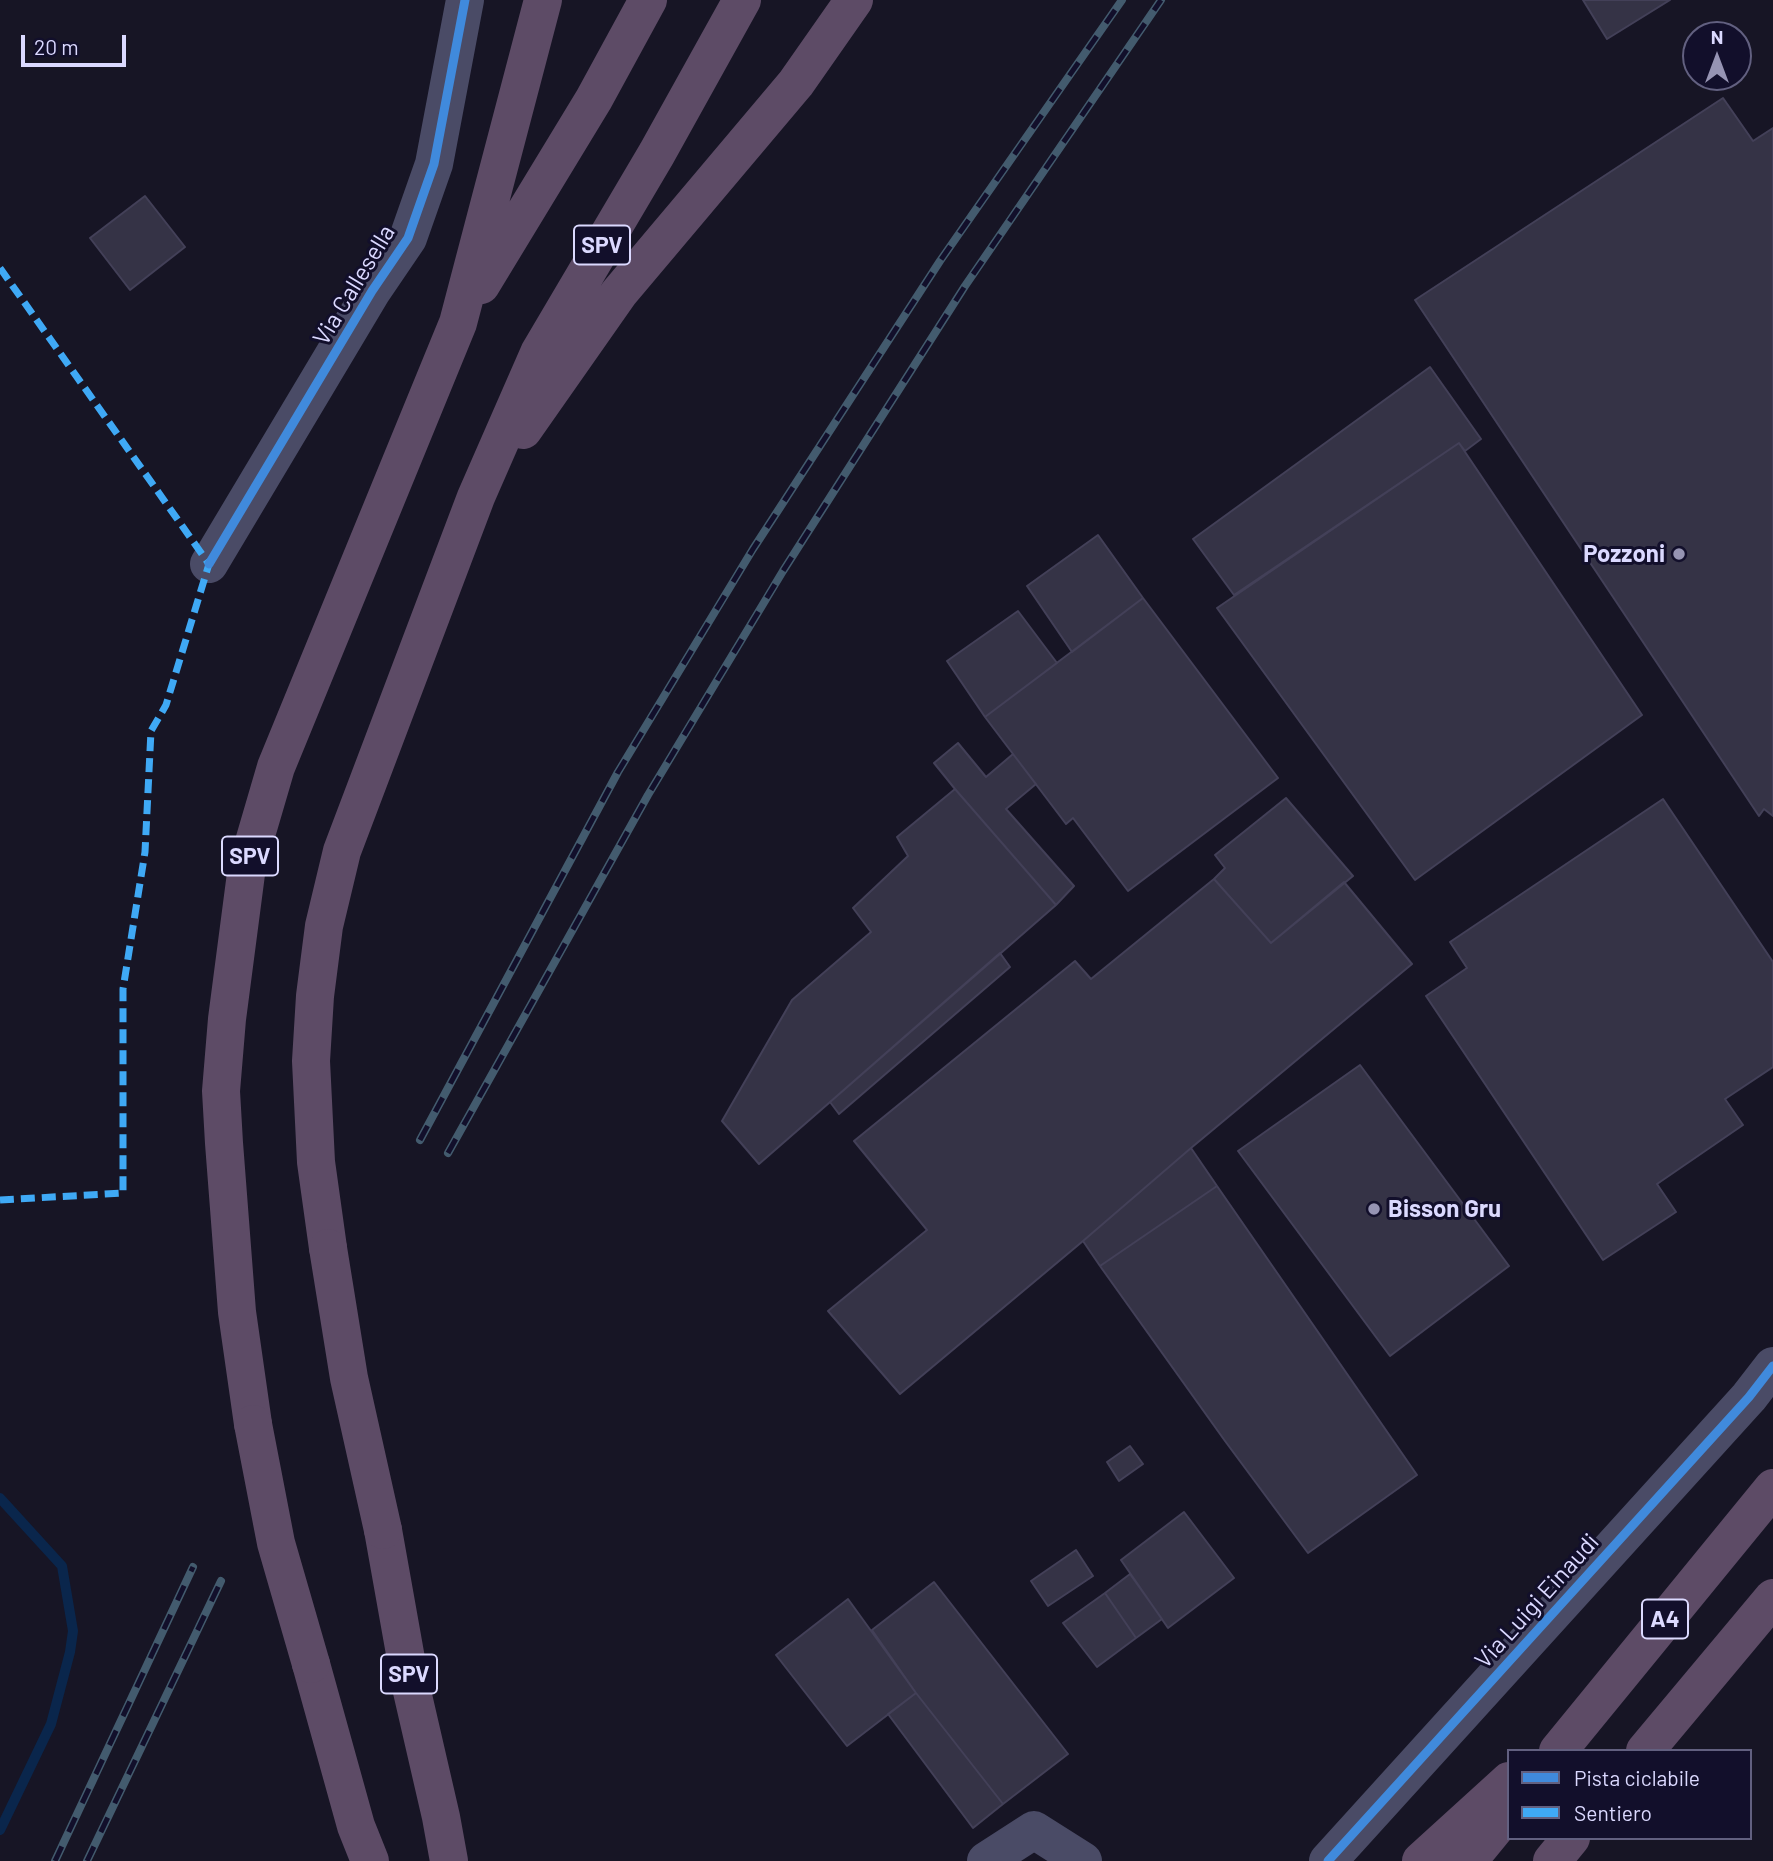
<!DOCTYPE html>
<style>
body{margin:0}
#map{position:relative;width:1773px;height:1861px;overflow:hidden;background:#171525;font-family:Barlow,sans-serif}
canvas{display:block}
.legend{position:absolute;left:1507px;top:1749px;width:245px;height:91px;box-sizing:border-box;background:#120f2b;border:2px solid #626080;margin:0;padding:9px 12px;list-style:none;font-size:21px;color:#dbd9ff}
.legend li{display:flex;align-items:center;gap:14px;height:35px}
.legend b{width:35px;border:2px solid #626080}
.north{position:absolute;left:1682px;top:21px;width:70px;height:70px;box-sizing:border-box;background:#120f2b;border:2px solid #626080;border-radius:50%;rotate:0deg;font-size:19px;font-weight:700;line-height:28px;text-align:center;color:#dbd9ff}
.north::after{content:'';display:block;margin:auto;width:24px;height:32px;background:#9694b3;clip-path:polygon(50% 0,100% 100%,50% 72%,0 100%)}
.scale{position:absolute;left:21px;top:35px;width:105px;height:32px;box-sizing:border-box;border:4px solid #dbd9ff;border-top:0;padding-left:9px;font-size:21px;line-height:24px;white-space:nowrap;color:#dbd9ff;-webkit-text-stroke:5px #120f2b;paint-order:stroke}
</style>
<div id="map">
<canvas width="1773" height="1861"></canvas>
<ul class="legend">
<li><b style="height:9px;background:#408adc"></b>Pista ciclabile</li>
<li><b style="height:9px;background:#3fa9f5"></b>Sentiero</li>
</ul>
<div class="north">N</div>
<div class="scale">20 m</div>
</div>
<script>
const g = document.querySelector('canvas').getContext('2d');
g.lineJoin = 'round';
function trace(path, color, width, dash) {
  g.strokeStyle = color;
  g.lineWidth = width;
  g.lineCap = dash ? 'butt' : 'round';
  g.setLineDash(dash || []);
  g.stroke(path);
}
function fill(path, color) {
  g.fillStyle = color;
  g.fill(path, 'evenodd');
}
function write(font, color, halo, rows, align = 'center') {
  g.font = font + ' Barlow,sans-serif';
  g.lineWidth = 6;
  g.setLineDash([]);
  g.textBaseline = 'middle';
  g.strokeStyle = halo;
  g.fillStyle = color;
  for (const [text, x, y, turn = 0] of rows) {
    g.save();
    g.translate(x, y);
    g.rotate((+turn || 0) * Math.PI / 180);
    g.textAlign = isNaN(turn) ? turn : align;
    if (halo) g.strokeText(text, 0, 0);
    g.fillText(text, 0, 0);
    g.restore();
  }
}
trace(new Path2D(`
 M 0,1498 L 62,1566 L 73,1631 L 70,1652 L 51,1724 L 0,1830`), '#0a264c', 10);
const building = new Path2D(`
 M 1583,0 L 1670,0 L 1607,39 Z
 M 1723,98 L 1753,141 L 1773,128 L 1773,816 L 1764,809 L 1759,816 L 1415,300 Z
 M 145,196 L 185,247 L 130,290 L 90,238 Z
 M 1430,367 L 1481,439 L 1465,451 L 1459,443 L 1234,595 L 1193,539 Z
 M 1459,443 L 1642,715 L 1415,880 L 1217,608 Z
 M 1098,535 L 1143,598 L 1072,652 L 1027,586 Z
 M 1143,598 L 1278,778 L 1128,891 L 1073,818 L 1066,824 L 985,717 Z
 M 1018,611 L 1057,663 L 985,717 L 947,661 Z
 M 958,743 L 986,777 L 1013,754 L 1036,784 L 1006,809 L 1074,886 L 1056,905 L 955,789 L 934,763 Z
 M 955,789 L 1056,905 L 759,1164 L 722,1121 L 792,1000 L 871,932 L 853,908 L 908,856 L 897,837 Z
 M 1286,798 L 1353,876 L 1271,943 L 1214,879 L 1225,868 L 1215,855 Z
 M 1663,799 L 1773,962 L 1773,1067 L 1725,1099 L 1743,1125 L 1657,1184 L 1676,1212 L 1603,1260 L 1426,996 L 1467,968 L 1450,942 Z
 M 1214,879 L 1271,943 L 1344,882 L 1412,964 L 1191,1148 L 1083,1241 L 900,1394 L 828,1311 L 927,1230 L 854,1141 L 1075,961 L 1091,979 Z
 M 1000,953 L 1010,967 L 839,1114 L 830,1102 Z
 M 1360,1065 L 1509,1266 L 1390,1356 L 1238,1151 Z
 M 1191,1148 L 1217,1186 L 1100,1266 L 1083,1241 Z
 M 1217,1186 L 1417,1475 L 1308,1553 L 1225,1441 L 1100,1266 Z
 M 1130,1446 L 1143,1464 L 1119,1481 L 1107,1462 Z
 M 1184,1512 L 1234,1578 L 1168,1628 L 1121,1560 Z
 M 1076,1550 L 1093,1576 L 1048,1606 L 1031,1581 Z
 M 1130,1574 L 1162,1619 L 1136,1638 L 1105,1593 Z
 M 934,1582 L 1068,1754 L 1003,1804 L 916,1693 L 872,1630 Z
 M 1105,1593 L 1136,1638 L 1097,1667 L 1063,1623 Z
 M 848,1599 L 916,1693 L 847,1746 L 776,1655 Z
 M 916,1693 L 1003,1804 L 973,1828 L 888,1714 Z`);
fill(building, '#353346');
trace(building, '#434058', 2);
trace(new Path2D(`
 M 209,564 L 372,291 L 408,238 L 434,164 L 465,0
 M 986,1861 L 1034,1830 L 1083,1861
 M 1328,1861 L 1749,1397 L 1773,1366`), '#4a4b66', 38);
trace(new Path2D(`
 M 481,285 L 594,99 L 648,0
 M 523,430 L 619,293 L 796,83 L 854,0
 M 328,1248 L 316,1162 L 311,1061 L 315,996 L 324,926 L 342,851 L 476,497 L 539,353 L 657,153 L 742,0
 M 253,1424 L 237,1312 L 224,1143 L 221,1091 L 227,1019 L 247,866 L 276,767 L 458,323 L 543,0
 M 383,1530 L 411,1687 L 441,1817 L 449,1861
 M 311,1664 L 356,1826 L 370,1861
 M 1558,1751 L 1773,1488
 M 1645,1751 L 1773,1598
 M 1421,1861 L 1509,1781
 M 1468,1861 L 1509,1811
 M 1552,1861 L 1571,1838`), '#5d4b66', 38);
const rail = new Path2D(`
 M 420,1140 L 618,772 L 753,549 L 940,261 L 1122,0
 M 448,1153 L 648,795 L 783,571 L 965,286 L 1161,0
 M 55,1861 L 193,1567
 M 87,1861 L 221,1581`);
trace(rail, '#435b6e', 8);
trace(rail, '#120f2b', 5, [16]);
trace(new Path2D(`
 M 328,1248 L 349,1378 L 383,1530
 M 253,1424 L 276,1543 L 311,1664`), '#5d4b66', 38);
trace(new Path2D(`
 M 0,268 L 209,564 L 166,705 L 151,731 L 145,852 L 123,989 L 123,1193 L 0,1200`), '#3fa9f5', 7, [14, 7]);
trace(new Path2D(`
 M 209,564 L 372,291 L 408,238 L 434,164 L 465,0
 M 1328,1861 L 1749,1397 L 1773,1366`), '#408adc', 9);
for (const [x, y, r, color] of [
 [1679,554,7,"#9694b3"],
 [1374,1209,7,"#9694b3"]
]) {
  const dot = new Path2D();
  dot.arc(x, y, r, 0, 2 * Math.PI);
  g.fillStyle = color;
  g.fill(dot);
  trace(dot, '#120f2b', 2.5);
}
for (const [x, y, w] of [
 [602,245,56],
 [250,856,56],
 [1665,1619,46],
 [409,1674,56]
]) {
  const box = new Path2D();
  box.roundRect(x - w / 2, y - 19.5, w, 39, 5);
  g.fillStyle = '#120f2b';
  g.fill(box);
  trace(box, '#dbd9ff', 2);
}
write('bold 23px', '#dbd9ff', null, [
 ["SPV",602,245],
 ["SPV",250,856],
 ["A4",1665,1619],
 ["SPV",409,1674]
]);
write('24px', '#dbd9ff', '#120f2b', [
 ["Via Callesella",354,285,-59],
 ["Via Luigi Einaudi",1537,1601,-48]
]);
write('bold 24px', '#dbd9ff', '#120f2b', [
 ["Pozzoni",1665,554],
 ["Bisson Gru",1388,1209,"left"]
], 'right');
</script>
